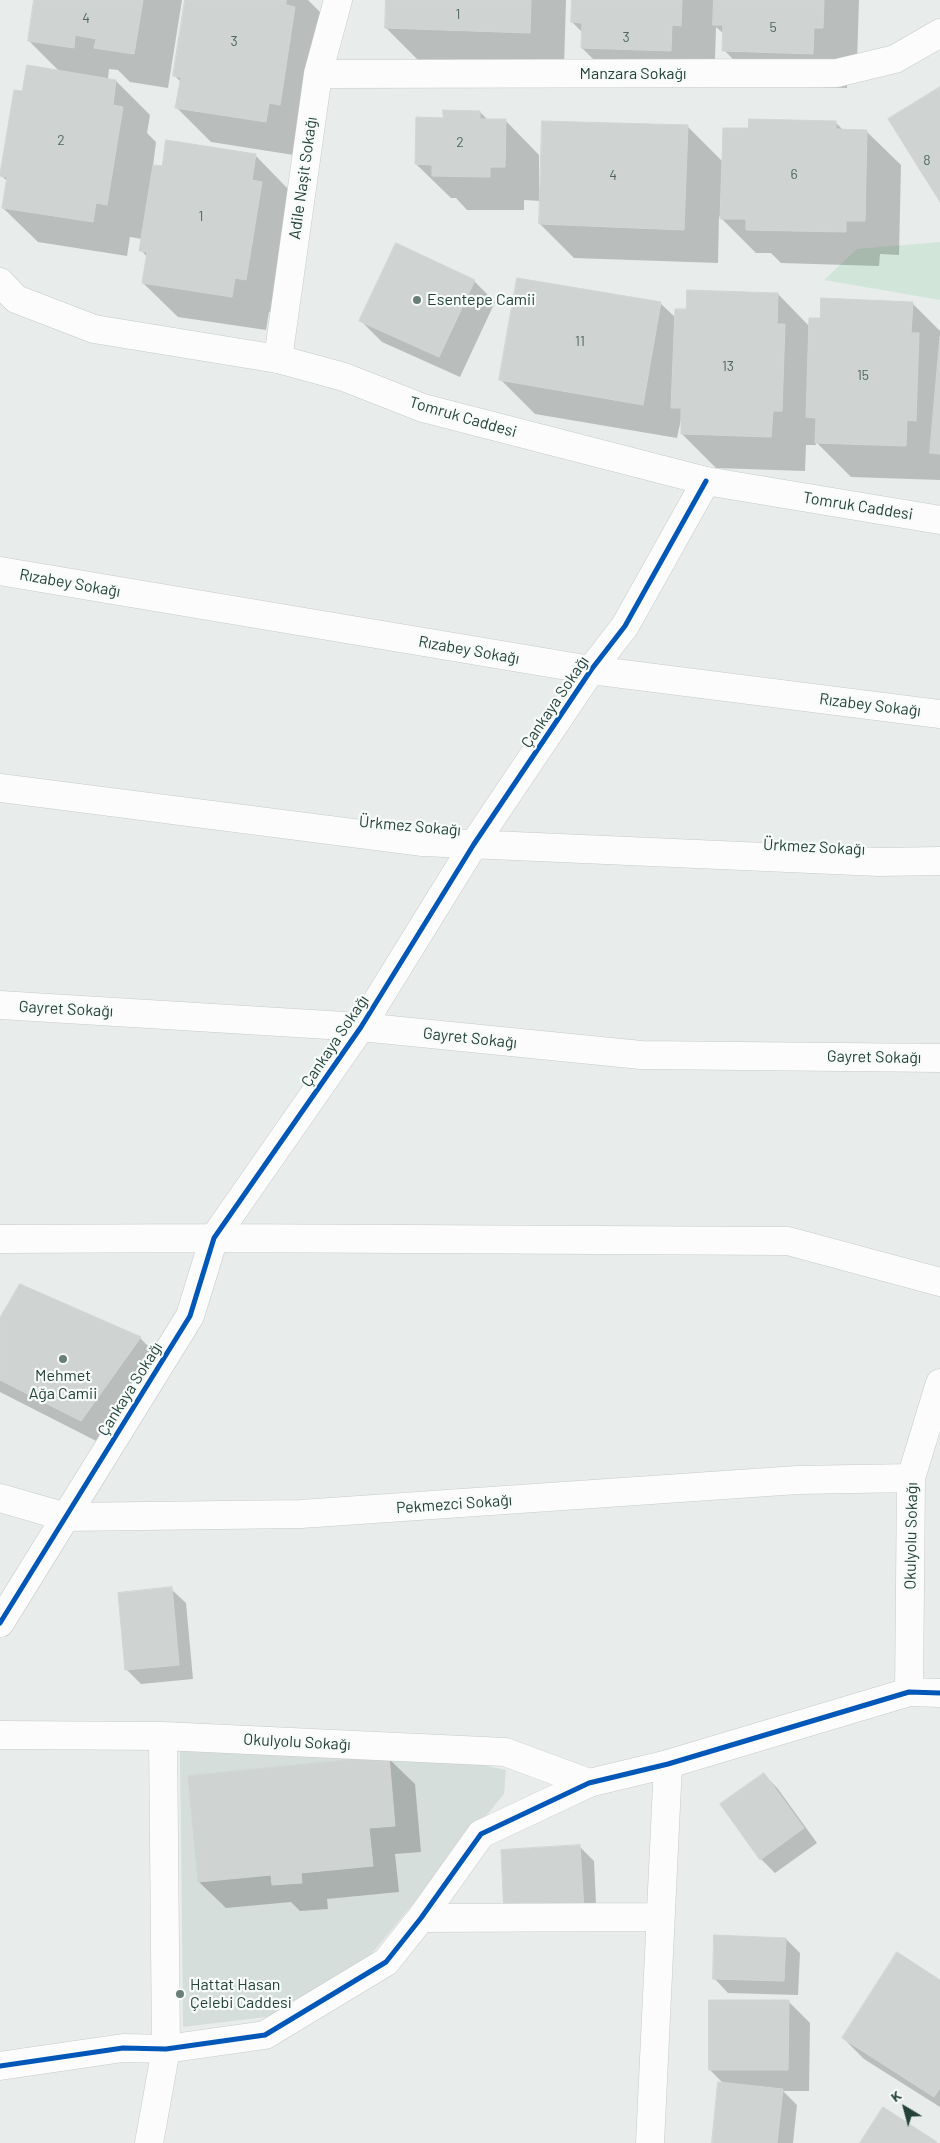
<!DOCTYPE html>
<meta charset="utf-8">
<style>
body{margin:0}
#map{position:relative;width:940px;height:2143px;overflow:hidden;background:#e8edeb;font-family:Barlow,sans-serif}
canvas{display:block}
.north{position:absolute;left:880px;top:2083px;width:50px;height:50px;-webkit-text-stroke:4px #f7fbf9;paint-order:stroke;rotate:323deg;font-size:14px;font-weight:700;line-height:20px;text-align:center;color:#24423a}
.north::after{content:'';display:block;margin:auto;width:18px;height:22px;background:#24423a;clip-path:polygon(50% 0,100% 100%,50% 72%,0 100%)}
</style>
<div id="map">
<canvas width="940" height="2143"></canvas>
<div class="north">K</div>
</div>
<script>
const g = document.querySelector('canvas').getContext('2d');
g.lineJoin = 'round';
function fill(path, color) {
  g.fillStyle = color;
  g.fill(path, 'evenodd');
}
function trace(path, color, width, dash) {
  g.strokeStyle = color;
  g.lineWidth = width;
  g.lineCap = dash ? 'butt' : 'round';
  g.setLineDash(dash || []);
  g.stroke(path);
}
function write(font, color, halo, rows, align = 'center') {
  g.font = font + ' Barlow,sans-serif';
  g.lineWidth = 4.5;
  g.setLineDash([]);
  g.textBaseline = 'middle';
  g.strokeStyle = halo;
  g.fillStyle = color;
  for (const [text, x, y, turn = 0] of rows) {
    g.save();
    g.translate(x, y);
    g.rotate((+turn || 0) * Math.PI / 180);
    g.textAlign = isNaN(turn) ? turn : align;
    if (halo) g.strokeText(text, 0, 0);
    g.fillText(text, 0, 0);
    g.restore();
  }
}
fill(new Path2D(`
 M 180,1750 L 436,1755 L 506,1770 L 504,1794 L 369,1957 L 274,2016 L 183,2027 Z`), '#d6dedb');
fill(new Path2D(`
 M 940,242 L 940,300 L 824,280 L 857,249 Z`), '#d1e6d8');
fill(new Path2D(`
 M 36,0 L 182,0 L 168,88 L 130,82 L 118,70 L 109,69 L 108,79 L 116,81 L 150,115 L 147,133 L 156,142 L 153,166 L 163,167 L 255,155 L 289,190 L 280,314 L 269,312 L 266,330 L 178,317 L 143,283 L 147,257 L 141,250 L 142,239 L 130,237 L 127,256 L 38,242 L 3,208 L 8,182 L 1,175 L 23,93 L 60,72 L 29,41 Z
 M 186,0 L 308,0 L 323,15 L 300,156 L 211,142 L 177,108 L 181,82 L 174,75 Z
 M 387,0 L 566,0 L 564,67 L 420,62 L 386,28 Z
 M 573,0 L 859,0 L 857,62 L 848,62 L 847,88 L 758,85 L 724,50 L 724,34 L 716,27 L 715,59 L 706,59 L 705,85 L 616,82 L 582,48 L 582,32 L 572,22 Z
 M 480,112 L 488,120 L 505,120 L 539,155 L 539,190 L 687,126 L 723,162 L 749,130 L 835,122 L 843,130 L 866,131 L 901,165 L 899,255 L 880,254 L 879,266 L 781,263 L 771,253 L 756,253 L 719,216 L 718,263 L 574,258 L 540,224 L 541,201 L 524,200 L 524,210 L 467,210 L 456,198 L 451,198 L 416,164 L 444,119 Z
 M 474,281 L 495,302 L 460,377 L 382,342 L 361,321 Z
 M 778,294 L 810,327 L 822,319 L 912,303 L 940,331 L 940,480 L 851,477 L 816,442 L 816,445 L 806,445 L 805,471 L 716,468 L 682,434 L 682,419 L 681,419 L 677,438 L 535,414 L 501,380 L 660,303 L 676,318 L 687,310 Z
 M 0,1321 L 140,1338 L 166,1364 L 108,1447 L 0,1392 Z
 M 171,1589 L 186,1603 L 193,1679 L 141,1684 L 127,1670 L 119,1594 Z
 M 388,1758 L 415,1784 L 421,1852 L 395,1854 L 399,1892 L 327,1899 L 328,1909 L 300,1911 L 291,1902 L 226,1908 L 199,1882 Z
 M 764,1774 L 778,1789 L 817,1843 L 775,1873 L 761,1859 Z
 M 580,1847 L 594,1861 L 597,1925 L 520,1929 Z
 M 786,1939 L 800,1953 L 798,1995 L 728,1993 L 714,1978 Z
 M 940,1981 L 940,2107 L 864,2059 L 843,2038 Z
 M 789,2002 L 810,2023 L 809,2091 L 783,2091 L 797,2105 L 793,2143 L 713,2143 L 724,2084 L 710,2070 Z`), '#0003');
const building = new Path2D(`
 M 34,0 L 143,0 L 134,54 L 94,48 L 96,39 L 75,35 L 74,48 L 28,41 Z
 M 185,0 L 286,0 L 286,5 L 295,7 L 280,105 L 269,103 L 266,122 L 175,108 L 181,77 L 173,76 Z
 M 386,0 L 531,0 L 530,33 L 385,28 Z
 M 572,0 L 682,0 L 681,26 L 672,25 L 671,51 L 581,48 L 582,23 L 571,22 Z
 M 714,0 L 824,0 L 823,28 L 814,28 L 813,54 L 722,51 L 723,25 L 713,25 Z
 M 27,65 L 116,80 L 113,105 L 123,107 L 107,205 L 96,203 L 93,222 L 2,208 L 7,177 L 0,176 L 0,174 L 14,90 L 22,91 Z
 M 940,87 L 940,202 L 888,119 Z
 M 443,110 L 480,111 L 480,119 L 506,119 L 505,167 L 490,167 L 490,177 L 432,176 L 432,165 L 415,164 L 416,117 L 443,118 Z
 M 749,119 L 836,121 L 836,129 L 867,130 L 865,221 L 846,221 L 846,232 L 746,230 L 746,219 L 720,219 L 723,128 L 748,128 Z
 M 542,121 L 688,125 L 684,230 L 539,224 Z
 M 166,140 L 256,154 L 252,180 L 262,182 L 246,280 L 235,278 L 232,297 L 142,283 L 147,252 L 139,251 L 153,165 L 162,166 Z
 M 396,243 L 475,280 L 439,357 L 359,321 Z
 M 517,278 L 661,302 L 643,405 L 499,380 Z
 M 687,290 L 778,293 L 777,324 L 785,324 L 782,411 L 773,411 L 771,437 L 681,434 L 681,408 L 671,408 L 675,309 L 686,309 Z
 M 821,298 L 913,302 L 911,333 L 919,333 L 916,421 L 907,420 L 906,446 L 815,443 L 816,418 L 806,417 L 809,318 L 820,318 Z
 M 940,337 L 940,454 L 930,453 Z
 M 20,1284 L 141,1337 L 81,1421 L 0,1380 L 0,1318 Z
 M 172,1587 L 179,1665 L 125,1670 L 118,1593 Z
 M 389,1756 L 395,1826 L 369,1828 L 373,1866 L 301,1873 L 302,1883 L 272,1885 L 271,1875 L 198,1882 L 188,1776 Z
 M 764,1773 L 804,1828 L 760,1860 L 720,1804 Z
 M 580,1845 L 584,1911 L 504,1915 L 501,1850 Z
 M 714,1935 L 786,1938 L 784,1981 L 713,1979 Z
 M 897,1952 L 940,1980 L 940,2088 L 934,2097 L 842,2038 Z
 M 709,2000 L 789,2000 L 788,2070 L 709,2070 Z
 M 718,2082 L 783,2089 L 777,2143 L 712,2143 Z
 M 883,2107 L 937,2142 L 937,2143 L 860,2143 Z`);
fill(building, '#cfd4d2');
trace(building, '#d1d6d4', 1);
const minor = new Path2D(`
 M 318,74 L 837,73 L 895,59 L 940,33
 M 278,359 L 318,74 L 338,0
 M 0,571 L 591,670 L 940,714
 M 0,788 L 423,842 L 879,862 L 940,861
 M 0,1005 L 361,1027 L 641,1055 L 940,1058
 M 0,1239 L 214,1238 L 788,1241 L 940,1282
 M 0,1498 L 66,1517 L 301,1514 L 797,1480 L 911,1478
 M 0,1623 L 190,1316 L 214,1238 L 361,1027 L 474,844 L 591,670 L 625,626 L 706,481
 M 909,1692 L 911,1478 L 940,1383
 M 0,1735 L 163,1736 L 505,1752 L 589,1783
 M 421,1918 L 660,1917
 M 149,2143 L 166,2049 L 163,1736
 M 650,2143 L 668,1764`);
const tertiary = new Path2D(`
 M 0,2066 L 123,2048 L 166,2049 L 265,2035 L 386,1962 L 421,1918 L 481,1834 L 589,1783 L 668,1764 L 909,1692 L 940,1693`);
const secondary = new Path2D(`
 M 0,282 L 16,299 L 94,329 L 278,359 L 344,377 L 423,408 L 706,481 L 940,520`);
trace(minor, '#c5cac8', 29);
trace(tertiary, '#c5cac8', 29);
trace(secondary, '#c3cbc8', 29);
trace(minor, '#fcfcfc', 28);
trace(tertiary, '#fcfcfc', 28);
trace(secondary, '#fcfcfc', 28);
trace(new Path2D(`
 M 0,1623 L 190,1316 L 214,1238 L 361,1027 L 474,844 L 591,670 L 625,626 L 706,481
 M 0,2066 L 123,2048 L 166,2049 L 265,2035 L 386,1962 L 421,1918 L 481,1834 L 589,1783 L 668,1764 L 909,1692 L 940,1693`), '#0057b8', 5);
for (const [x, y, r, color] of [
 [417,300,5,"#697e78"],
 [63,1359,5,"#697e78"],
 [180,1994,5,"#697e78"]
]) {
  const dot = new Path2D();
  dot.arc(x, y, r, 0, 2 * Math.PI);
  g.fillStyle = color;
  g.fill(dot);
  trace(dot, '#f7fbf9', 2);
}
write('14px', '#506761', null, [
 ["1",458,14],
 ["4",86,18],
 ["5",773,27],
 ["3",626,37],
 ["3",234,41],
 ["2",61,140],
 ["2",460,142],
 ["8",927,160],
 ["6",794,174],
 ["4",613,175],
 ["1",201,216],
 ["11",580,341],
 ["13",728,366],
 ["15",863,375]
]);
write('16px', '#24423a', '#f7fbf9', [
 ["Manzara Sokağı",633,74],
 ["Adile Naşit Sokağı",303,178,-82],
 ["Tomruk Caddesi",463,417,16],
 ["Tomruk Caddesi",858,506,9],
 ["Rızabey Sokağı",70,583,10],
 ["Rızabey Sokağı",469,650,10],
 ["Çankaya Sokağı",555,702,-56],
 ["Rızabey Sokağı",870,705,7],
 ["Ürkmez Sokağı",410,826,5],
 ["Ürkmez Sokağı",814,847,3],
 ["Gayret Sokağı",66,1009,3],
 ["Gayret Sokağı",470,1038,6],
 ["Çankaya Sokağı",335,1041,-56],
 ["Gayret Sokağı",874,1057,1],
 ["Çankaya Sokağı",130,1389,-58],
 ["Pekmezci Sokağı",454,1504,-4],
 ["Okulyolu Sokağı",911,1536,-89],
 ["Okulyolu Sokağı",297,1742,3]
]);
write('16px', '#24423a', '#f7fbf9', [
 ["Esentepe Camii",427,300],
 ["Mehmet",63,1376,"center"],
 ["Ağa Camii",63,1394,"center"],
 ["Hattat Hasan",190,1985],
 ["Çelebi Caddesi",190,2003]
], 'left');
</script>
